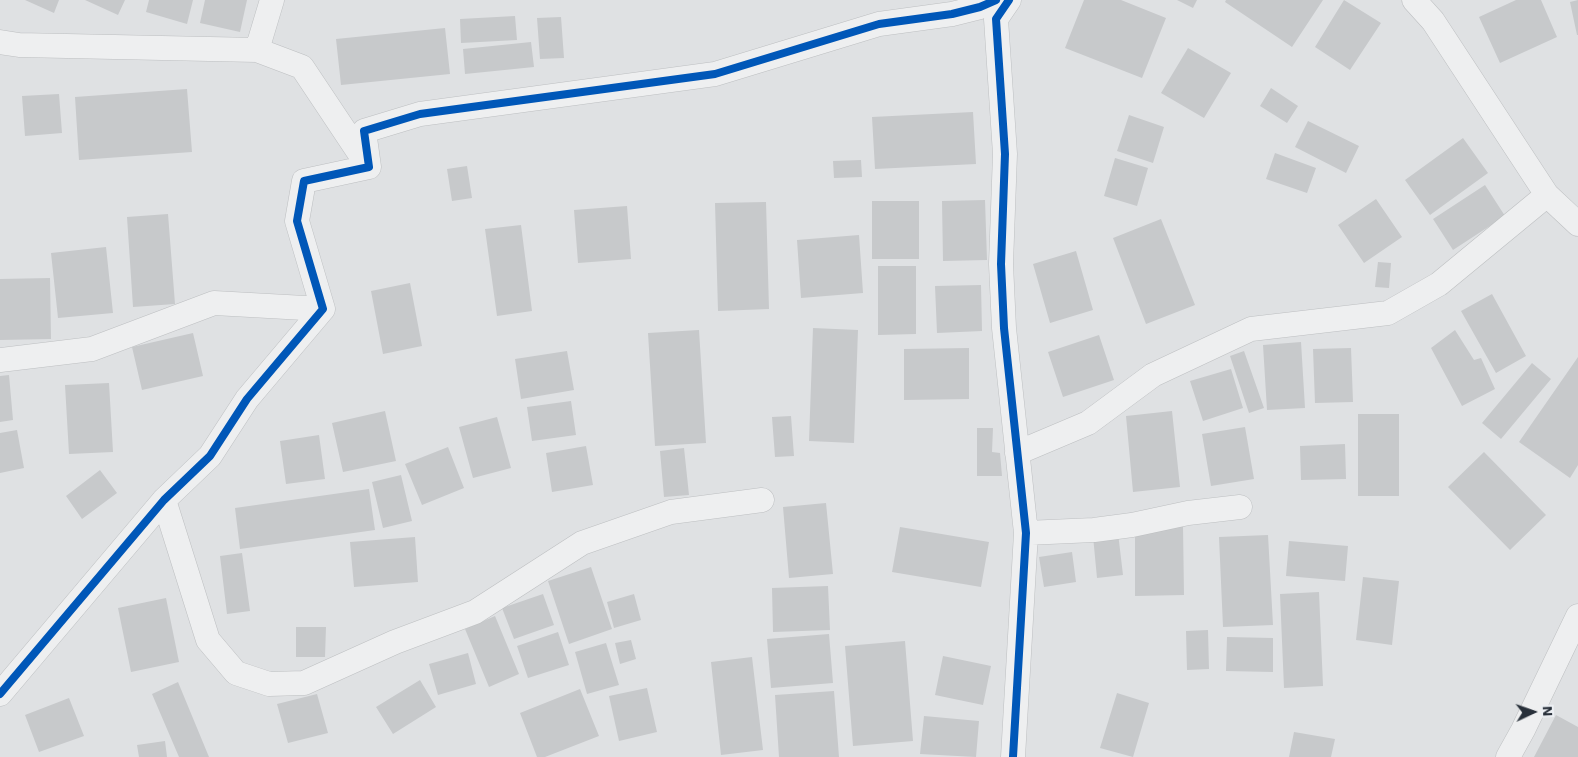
<!DOCTYPE html>
<style>
body{margin:0}
#map{position:relative;width:1578px;height:757px;overflow:hidden;background:#dfe1e3;font-family:"Work Sans",sans-serif}
canvas{display:block}
.north{position:absolute;left:1508px;top:687px;width:50px;height:50px;-webkit-text-stroke:4px #eceff3;paint-order:stroke;rotate:87deg;font-size:14px;font-weight:700;line-height:20px;text-align:center;color:#28303a}
.north::after{content:'';display:block;margin:auto;width:18px;height:22px;background:#28303a;clip-path:polygon(50% 0,100% 100%,50% 72%,0 100%)}
</style>
<div id="map">
<canvas width="1578" height="757"></canvas>
<div class="north">N</div>
</div>
<script>
const g = document.querySelector('canvas').getContext('2d');
g.lineJoin = 'round';
function fill(path, color) {
  g.fillStyle = color;
  g.fill(path, 'evenodd');
}
function trace(path, color, width, dash) {
  g.strokeStyle = color;
  g.lineWidth = width;
  g.lineCap = dash ? 'butt' : 'round';
  g.setLineDash(dash || []);
  g.stroke(path);
}
fill(new Path2D(`
 M 25,0 L 59,0 L 54,13 Z
 M 85,0 L 125,0 L 118,15 Z
 M 149,0 L 193,0 L 187,24 L 146,12 Z
 M 205,0 L 247,0 L 240,32 L 200,23 Z
 M 1084,0 L 1121,0 L 1166,18 L 1142,78 L 1065,48 Z
 M 1177,0 L 1197,0 L 1193,8 Z
 M 1226,0 L 1323,0 L 1292,47 L 1225,2 Z
 M 1344,0 L 1381,23 L 1350,70 L 1315,47 Z
 M 1516,0 L 1541,0 L 1557,37 L 1500,63 L 1479,17 Z
 M 1578,0 L 1578,35 L 1577,35 L 1570,2 Z
 M 515,16 L 517,40 L 461,43 L 460,19 Z
 M 561,17 L 564,58 L 540,59 L 537,18 Z
 M 445,28 L 450,74 L 341,85 L 336,39 Z
 M 531,42 L 534,67 L 465,74 L 463,49 Z
 M 1188,48 L 1231,73 L 1204,118 L 1161,93 Z
 M 1271,88 L 1298,106 L 1287,123 L 1260,106 Z
 M 187,89 L 192,152 L 79,160 L 75,97 Z
 M 59,94 L 62,133 L 25,136 L 22,96 Z
 M 973,112 L 976,164 L 875,169 L 872,117 Z
 M 1129,115 L 1164,127 L 1153,163 L 1117,151 Z
 M 1308,121 L 1359,146 L 1346,173 L 1295,147 Z
 M 1463,138 L 1488,173 L 1430,215 L 1405,180 Z
 M 1275,153 L 1316,168 L 1307,193 L 1266,179 Z
 M 1115,158 L 1148,168 L 1137,206 L 1104,196 Z
 M 861,160 L 862,177 L 834,178 L 833,161 Z
 M 467,166 L 472,198 L 452,201 L 447,169 Z
 M 1485,185 L 1505,216 L 1453,250 L 1433,219 Z
 M 1376,199 L 1402,237 L 1364,263 L 1338,225 Z
 M 985,200 L 987,260 L 943,261 L 942,201 Z
 M 872,201 L 919,201 L 919,259 L 872,259 Z
 M 766,202 L 769,309 L 718,311 L 715,203 Z
 M 627,206 L 631,259 L 578,263 L 574,210 Z
 M 168,214 L 175,304 L 133,307 L 127,217 Z
 M 1161,219 L 1195,305 L 1146,324 L 1113,238 Z
 M 521,225 L 532,311 L 497,316 L 485,229 Z
 M 859,235 L 863,293 L 801,298 L 797,240 Z
 M 106,247 L 113,313 L 58,318 L 51,253 Z
 M 1076,251 L 1093,310 L 1050,323 L 1033,264 Z
 M 1378,262 L 1391,263 L 1389,288 L 1375,287 Z
 M 878,266 L 916,266 L 916,334 L 878,335 Z
 M 50,278 L 51,339 L 0,340 L 0,279 Z
 M 410,283 L 422,346 L 383,354 L 371,291 Z
 M 981,285 L 982,331 L 937,333 L 935,286 Z
 M 1492,294 L 1526,356 L 1496,373 L 1461,311 Z
 M 813,328 L 858,330 L 854,443 L 809,441 Z
 M 699,330 L 706,443 L 655,446 L 648,333 Z
 M 1455,330 L 1474,360 L 1481,358 L 1495,389 L 1462,406 L 1431,348 Z
 M 193,333 L 203,376 L 142,390 L 132,347 Z
 M 1099,335 L 1114,380 L 1063,397 L 1048,352 Z
 M 1301,342 L 1305,408 L 1267,410 L 1263,345 Z
 M 969,348 L 969,399 L 904,400 L 904,349 Z
 M 1351,348 L 1353,402 L 1315,403 L 1313,349 Z
 M 567,351 L 574,390 L 521,399 L 515,359 Z
 M 1244,351 L 1264,408 L 1249,413 L 1230,356 Z
 M 1578,357 L 1578,465 L 1570,478 L 1519,442 Z
 M 1532,363 L 1551,379 L 1501,439 L 1482,423 Z
 M 1231,369 L 1243,408 L 1203,421 L 1190,381 Z
 M 9,375 L 13,420 L 0,422 L 0,376 Z
 M 109,383 L 113,452 L 69,454 L 65,385 Z
 M 571,401 L 576,435 L 532,441 L 527,407 Z
 M 385,411 L 396,461 L 343,472 L 332,423 Z
 M 1172,411 L 1180,487 L 1133,492 L 1126,416 Z
 M 1358,414 L 1399,414 L 1399,496 L 1358,496 Z
 M 791,416 L 794,456 L 775,457 L 772,417 Z
 M 497,417 L 511,468 L 473,478 L 459,427 Z
 M 1245,427 L 1254,479 L 1211,486 L 1202,434 Z
 M 977,428 L 993,428 L 992,452 L 1000,453 L 1002,476 L 977,476 Z
 M 17,430 L 24,468 L 0,473 L 0,433 Z
 M 319,435 L 325,479 L 286,484 L 280,441 Z
 M 1345,444 L 1346,479 L 1301,480 L 1300,446 Z
 M 586,446 L 593,485 L 552,492 L 546,453 Z
 M 448,447 L 464,488 L 422,505 L 405,464 Z
 M 684,448 L 689,495 L 664,497 L 660,451 Z
 M 1484,452 L 1546,515 L 1510,550 L 1448,487 Z
 M 100,470 L 117,493 L 82,519 L 66,496 Z
 M 401,475 L 412,521 L 383,528 L 372,482 Z
 M 369,489 L 375,530 L 240,549 L 235,508 Z
 M 826,503 L 833,574 L 789,578 L 783,507 Z
 M 1183,526 L 1184,595 L 1135,596 L 1135,527 Z
 M 900,527 L 989,542 L 981,587 L 892,572 Z
 M 1118,533 L 1123,575 L 1097,578 L 1093,536 Z
 M 1268,535 L 1273,625 L 1223,627 L 1219,537 Z
 M 415,537 L 418,582 L 354,587 L 350,542 Z
 M 1289,541 L 1348,546 L 1345,581 L 1286,576 Z
 M 1072,552 L 1076,582 L 1044,587 L 1039,557 Z
 M 242,553 L 250,611 L 227,614 L 220,556 Z
 M 591,567 L 612,629 L 569,644 L 548,581 Z
 M 1363,577 L 1399,581 L 1392,645 L 1356,640 Z
 M 828,586 L 830,630 L 773,632 L 772,588 Z
 M 1319,592 L 1323,686 L 1284,688 L 1280,594 Z
 M 543,594 L 554,625 L 514,639 L 502,608 Z
 M 634,594 L 641,620 L 614,628 L 607,602 Z
 M 166,598 L 179,662 L 131,672 L 118,608 Z
 M 495,616 L 519,674 L 489,687 L 465,629 Z
 M 296,627 L 326,627 L 325,657 L 296,657 Z
 M 1208,630 L 1209,669 L 1187,670 L 1186,631 Z
 M 558,632 L 569,665 L 528,678 L 517,646 Z
 M 829,634 L 833,683 L 771,688 L 767,639 Z
 M 1227,637 L 1273,638 L 1273,672 L 1226,671 Z
 M 631,640 L 636,659 L 620,664 L 615,643 Z
 M 905,641 L 913,741 L 853,746 L 845,646 Z
 M 606,643 L 619,685 L 587,694 L 575,652 Z
 M 468,653 L 476,684 L 438,695 L 429,664 Z
 M 943,656 L 991,666 L 983,705 L 935,695 Z
 M 752,657 L 763,750 L 721,755 L 711,662 Z
 M 420,680 L 436,707 L 393,734 L 376,707 Z
 M 178,682 L 209,757 L 179,757 L 152,694 Z
 M 647,688 L 657,732 L 619,741 L 609,696 Z
 M 580,689 L 599,736 L 545,757 L 537,757 L 520,713 Z
 M 834,691 L 839,757 L 779,757 L 775,695 Z
 M 1117,693 L 1149,703 L 1133,757 L 1100,748 Z
 M 317,694 L 328,733 L 288,743 L 277,704 Z
 M 69,698 L 84,736 L 39,752 L 25,715 Z
 M 1556,715 L 1578,727 L 1578,757 L 1534,757 Z
 M 924,716 L 979,721 L 976,757 L 920,754 Z
 M 1294,732 L 1335,739 L 1331,757 L 1289,757 Z
 M 165,741 L 167,757 L 139,757 L 137,745 Z`), '#c7c9cb');
const street = new Path2D(`
 M 272,0 L 257,50 L 302,67 L 366,163
 M 1009,0 L 996,19 L 1005,154 L 1001,264 L 1004,328 L 1026,533 L 1013,757
 M 1414,0 L 1433,21 L 1547,195 L 1578,224
 M 0,42 L 19,45 L 257,50
 M 0,360 L 92,349 L 214,303 L 323,309
 M 1017,453 L 1088,423 L 1153,375 L 1251,329 L 1388,313 L 1439,284 L 1547,195
 M 164,500 L 208,640 L 236,673 L 269,684 L 304,683 L 395,642 L 475,612 L 582,543 L 671,512 L 762,500
 M 1026,533 L 1094,530 L 1132,525 L 1188,513 L 1240,507
 M 0,694 L 164,500 L 210,456 L 247,399 L 323,309 L 297,221 L 304,181 L 369,167 L 364,131 L 420,114 L 715,74 L 879,24 L 952,14 L 980,7 L 996,0
 M 1508,757 L 1523,730 L 1578,616`);
trace(street, '#bdbfc1', 25);
trace(street, '#eeeff0', 24);
trace(new Path2D(`
 M 1009,0 L 996,19 L 1005,154 L 1001,264 L 1004,328 L 1026,533 L 1013,757
 M 0,694 L 164,500 L 210,456 L 247,399 L 323,309 L 297,221 L 304,181 L 369,167 L 364,131 L 420,114 L 715,74 L 879,24 L 952,14 L 980,7 L 996,0`), '#0057b8', 8);
</script>
